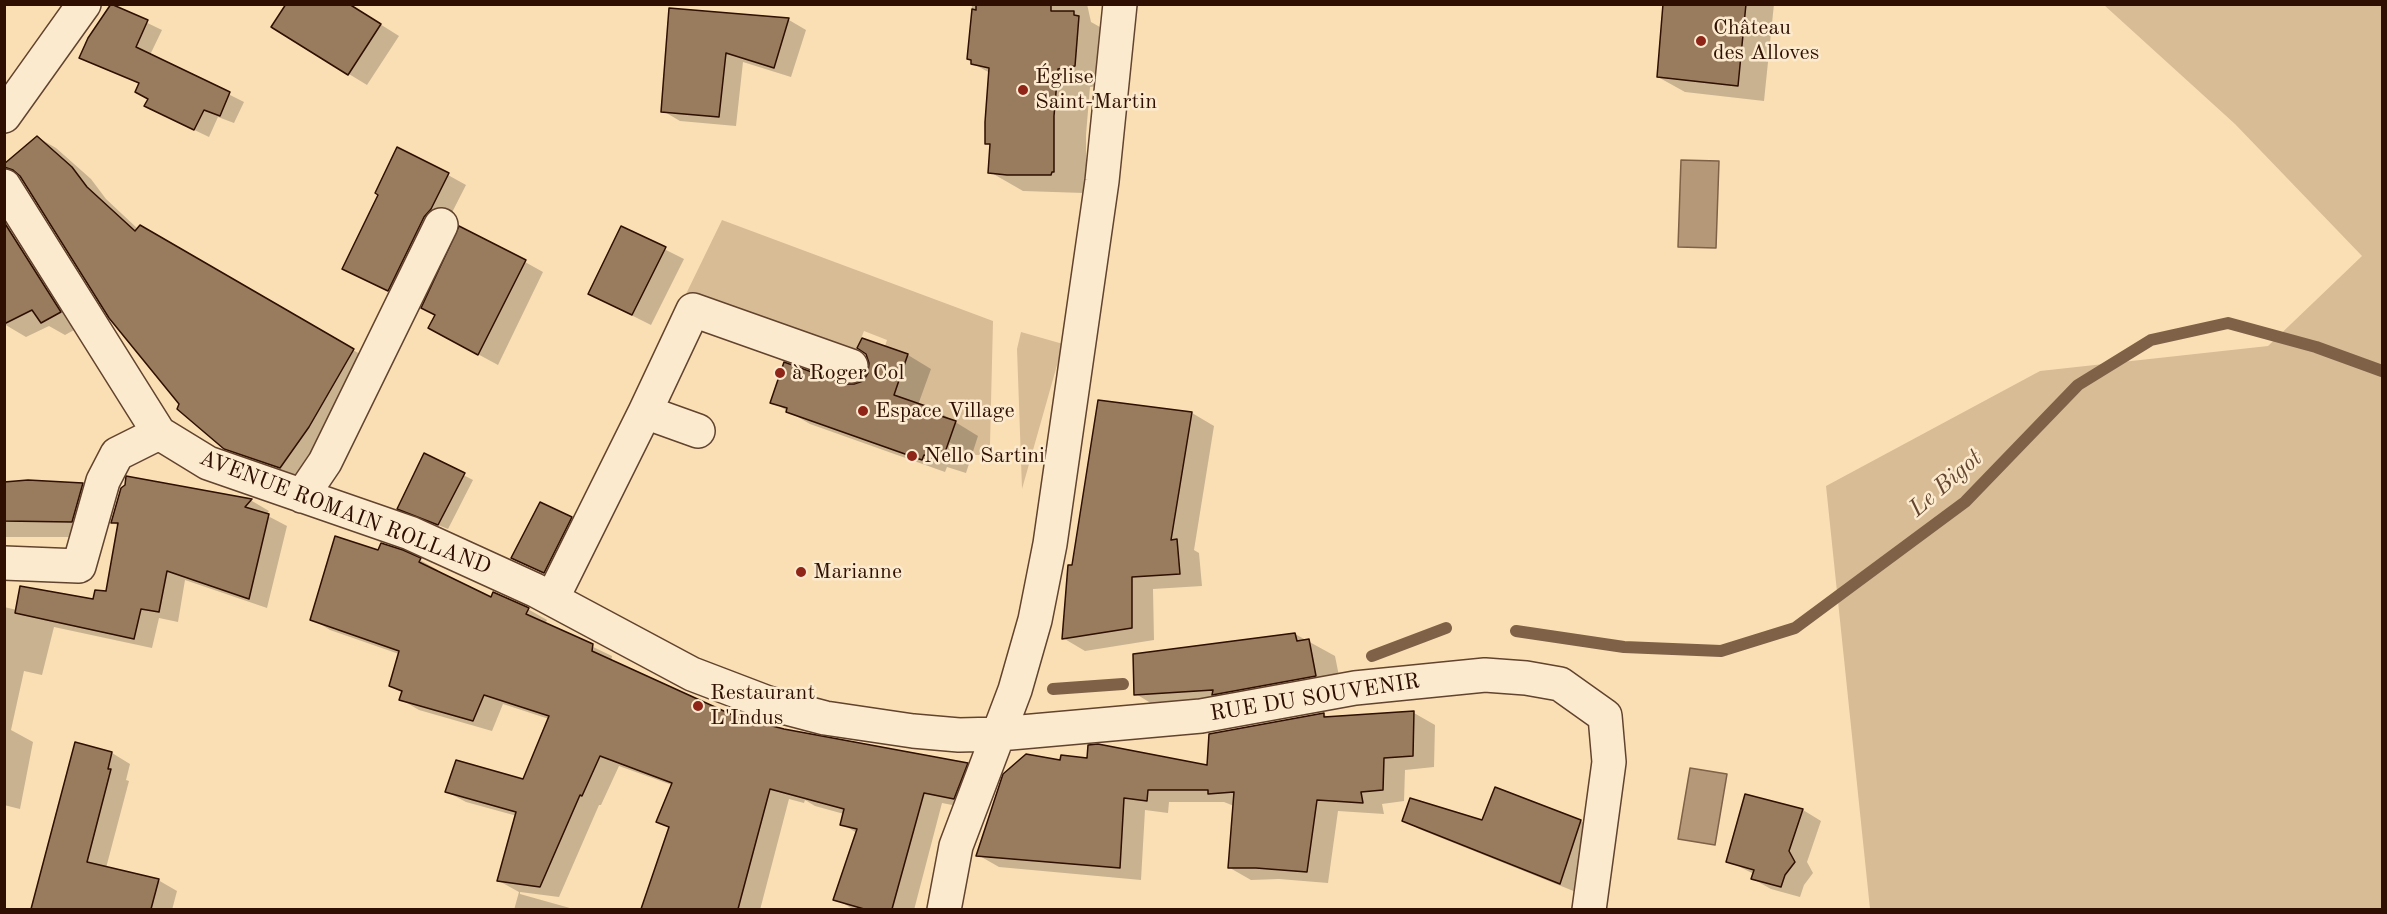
<!DOCTYPE html>
<meta charset="utf-8">
<style>
body{margin:0}
#map{position:relative;width:2387px;height:914px;overflow:hidden;background:#fbdfb4;font-family:"Old Standard TT",serif}
canvas{display:block}
.frame{position:absolute;inset:0;border:6px solid #2e0f01;pointer-events:none}
</style>
<div id="map">
<canvas width="2387" height="914"></canvas>
<div class="frame"></div>
</div>
<script>
const g = document.querySelector('canvas').getContext('2d');
g.lineJoin = 'round';
function fill(path, color) {
  g.fillStyle = color;
  g.fill(path, 'evenodd');
}
function trace(path, color, width, dash) {
  g.strokeStyle = color;
  g.lineWidth = width;
  g.lineCap = dash ? 'butt' : 'round';
  g.setLineDash(dash || []);
  g.stroke(path);
}
function write(font, color, halo, rows, align = 'center') {
  g.font = font + ' "Old Standard TT",serif';
  g.lineWidth = 5;
  g.setLineDash([]);
  g.textBaseline = 'middle';
  g.strokeStyle = halo;
  g.fillStyle = color;
  for (const [text, x, y, turn = 0] of rows) {
    g.save();
    g.translate(x, y);
    g.rotate((+turn || 0) * Math.PI / 180);
    g.textAlign = isNaN(turn) ? turn : align;
    if (halo) g.strokeText(text, 0, 0);
    g.fillText(text, 0, 0);
    g.restore();
  }
}
fill(new Path2D(`
 M 2104,5 L 2382,5 L 2382,909 L 1870,909 L 1826,486 L 2040,371 L 2268,346 L 2362,256 L 2235,124 Z
 M 722,220 L 993,321 L 990,445 L 985,455 L 976,455 L 949,442 L 956,421 L 938,415 L 939,411 L 894,395 L 908,354 L 885,346 L 887,340 L 864,331 L 855,354 L 686,294 Z
 M 1021,332 L 1063,344 L 1022,489 L 1017,349 Z`), '#d8bc96');
const water = new Path2D(`
 M 1681,160 L 1719,161 L 1716,248 L 1678,247 Z
 M 1690,768 L 1727,774 L 1715,845 L 1678,839 Z`);
fill(water, '#b59877');
trace(water, '#7f6148', 1.5);
fill(new Path2D(`
 M 348,4 L 399,36 L 367,85 L 349,74 Z
 M 972,4 L 1087,4 L 1091,22 L 1107,31 L 1107,85 L 1090,87 L 1086,135 L 1086,190 L 1084,193 L 1023,191 L 990,172 L 991,146 L 987,143 L 990,73 L 972,63 L 969,58 Z
 M 1665,4 L 1774,4 L 1764,101 L 1685,92 L 1658,77 Z
 M 112,6 L 162,30 L 150,55 L 244,102 L 234,123 L 218,117 L 209,137 L 161,114 L 140,84 L 81,57 Z
 M 671,9 L 789,20 L 806,30 L 791,77 L 743,62 L 736,126 L 680,121 L 663,111 Z
 M 37,137 L 56,148 L 91,179 L 106,199 L 138,229 L 140,227 L 372,361 L 299,478 L 245,459 L 225,448 L 181,404 L 23,178 L 4,169 L 4,166 Z
 M 448,175 L 466,185 L 407,301 L 344,269 Z
 M 4,192 L 83,325 L 65,335 L 49,326 L 26,337 L 4,324 Z
 M 622,228 L 684,259 L 651,325 L 609,304 Z
 M 525,262 L 543,272 L 498,365 L 448,338 Z
 M 862,339 L 908,355 L 931,369 L 918,405 L 939,412 L 978,436 L 966,473 L 947,467 L 945,472 L 810,424 L 772,402 L 844,385 L 854,386 L 865,381 L 870,372 L 871,363 Z
 M 1099,402 L 1192,413 L 1214,426 L 1194,550 L 1199,553 L 1202,586 L 1153,589 L 1154,640 L 1085,651 L 1063,638 Z
 M 424,455 L 473,480 L 448,529 L 408,513 Z
 M 128,478 L 252,501 L 269,511 L 266,515 L 287,526 L 267,608 L 185,580 L 178,622 L 159,618 L 152,648 L 54,627 L 42,675 L 24,671 L 11,730 L 33,742 L 20,809 L 4,805 L 4,607 L 17,610 L 95,600 L 108,593 L 119,526 L 112,522 Z
 M 4,484 L 82,485 L 109,500 L 98,537 L 4,537 Z
 M 571,518 L 590,529 L 563,583 L 513,558 Z
 M 379,552 L 420,560 L 438,570 L 437,573 L 491,599 L 526,608 L 547,620 L 545,624 L 612,656 L 611,662 L 736,718 L 794,734 L 967,764 L 986,775 L 973,809 L 942,803 L 914,910 L 854,910 L 835,898 L 857,833 L 842,824 L 844,814 L 815,806 L 805,800 L 804,803 L 789,799 L 760,910 L 663,910 L 671,878 L 670,828 L 658,821 L 672,785 L 619,766 L 601,805 L 599,805 L 559,897 L 520,892 L 520,894 L 577,910 L 514,910 L 519,892 L 499,881 L 517,816 L 466,802 L 447,792 L 524,781 L 549,719 L 503,704 L 492,731 L 419,710 L 400,699 L 403,693 L 390,686 L 399,654 L 330,630 L 312,619 Z
 M 1295,634 L 1335,656 L 1342,691 L 1162,710 L 1136,694 Z
 M 1414,713 L 1435,725 L 1434,767 L 1405,770 L 1404,801 L 1382,804 L 1384,814 L 1338,811 L 1328,883 L 1279,879 L 1251,880 L 1230,868 L 1234,806 L 1224,802 L 1169,802 L 1168,813 L 1145,810 L 1141,880 L 999,867 L 978,855 L 1061,762 L 1208,767 L 1323,714 L 1330,718 Z
 M 76,744 L 112,753 L 130,764 L 126,780 L 129,781 L 106,868 L 158,880 L 177,891 L 172,910 L 33,910 Z
 M 1746,796 L 1803,810 L 1821,821 L 1807,862 L 1813,873 L 1804,885 L 1800,897 L 1771,889 L 1753,879 L 1754,874 L 1728,861 Z
 M 1403,820 L 1581,821 L 1596,830 L 1576,892 L 1419,829 Z`), '#0003');
trace(new Path2D(`
 M 1516,631 L 1624,647 L 1721,651 L 1795,628 L 1965,502 L 2078,385 L 2151,340 L 2228,323 L 2316,347 L 2382,371
 M 1372,656 L 1446,628
 M 1053,689 L 1123,684`), '#7f6148', 12);
const building = new Path2D(`
 M 111,4 L 148,20 L 136,47 L 230,92 L 220,116 L 204,110 L 194,130 L 144,106 L 148,99 L 135,92 L 139,83 L 79,58 L 88,38 Z
 M 286,4 L 349,4 L 381,24 L 348,75 L 271,27 Z
 M 976,4 L 1051,4 L 1051,11 L 1074,11 L 1074,15 L 1079,16 L 1075,66 L 1058,69 L 1054,116 L 1054,172 L 1052,172 L 1051,175 L 1007,175 L 988,173 L 990,144 L 985,144 L 985,122 L 989,68 L 971,64 L 971,60 L 967,59 L 972,9 L 976,10 Z
 M 1663,4 L 1746,4 L 1738,86 L 1657,77 Z
 M 669,8 L 789,18 L 774,68 L 726,53 L 719,117 L 661,112 Z
 M 37,136 L 72,167 L 87,187 L 135,231 L 140,225 L 354,349 L 309,427 L 280,468 L 224,449 L 177,409 L 179,404 L 109,318 L 20,176 L 13,170 L 4,167 L 4,164 Z
 M 397,147 L 449,173 L 431,209 L 424,217 L 388,291 L 342,269 L 378,195 L 375,193 Z
 M 4,222 L 61,312 L 41,323 L 32,310 L 4,324 Z
 M 459,226 L 526,260 L 478,355 L 428,328 L 435,315 L 421,308 Z
 M 621,226 L 666,247 L 632,315 L 588,294 Z
 M 862,338 L 908,354 L 894,395 L 940,411 L 938,415 L 956,421 L 942,461 L 924,455 L 922,460 L 786,412 L 787,408 L 770,403 L 784,362 L 845,384 L 854,384 L 863,381 L 868,373 L 869,363 L 866,354 L 857,348 Z
 M 1098,400 L 1192,412 L 1171,540 L 1177,539 L 1180,574 L 1132,577 L 1132,628 L 1062,639 L 1068,565 L 1072,565 Z
 M 424,453 L 465,473 L 438,525 L 397,509 Z
 M 126,476 L 252,499 L 245,507 L 269,514 L 249,599 L 167,571 L 159,612 L 141,609 L 134,639 L 15,613 L 20,586 L 93,599 L 95,590 L 106,591 L 118,523 L 111,523 L 121,488 L 125,485 Z
 M 28,480 L 83,483 L 72,522 L 4,521 L 4,482 Z
 M 540,502 L 572,517 L 544,573 L 511,558 Z
 M 335,536 L 378,550 L 381,543 L 403,550 L 421,558 L 419,562 L 491,597 L 493,592 L 527,607 L 529,608 L 526,614 L 593,644 L 592,651 L 737,717 L 784,729 L 968,763 L 954,799 L 924,793 L 892,909 L 864,909 L 833,900 L 857,829 L 840,825 L 844,809 L 770,789 L 738,909 L 641,909 L 669,827 L 656,822 L 672,783 L 600,756 L 582,796 L 580,795 L 540,887 L 497,881 L 516,812 L 445,792 L 456,760 L 523,779 L 549,716 L 484,695 L 473,721 L 399,700 L 402,691 L 389,686 L 399,651 L 310,620 Z
 M 1295,633 L 1297,641 L 1309,639 L 1316,676 L 1212,695 L 1213,690 L 1134,695 L 1133,654 Z
 M 1414,711 L 1413,756 L 1384,758 L 1383,790 L 1361,792 L 1363,803 L 1317,800 L 1307,872 L 1256,868 L 1228,868 L 1234,792 L 1208,794 L 1208,790 L 1148,790 L 1147,801 L 1124,798 L 1120,868 L 976,856 L 1003,774 L 1026,754 L 1060,760 L 1061,755 L 1087,758 L 1088,745 L 1098,744 L 1207,765 L 1209,734 L 1324,713 L 1324,717 Z
 M 75,742 L 112,752 L 108,769 L 111,769 L 87,862 L 159,879 L 151,909 L 31,909 Z
 M 1495,787 L 1581,820 L 1560,884 L 1402,821 L 1410,798 L 1482,820 Z
 M 1745,794 L 1803,809 L 1789,851 L 1795,862 L 1785,875 L 1781,887 L 1751,879 L 1754,870 L 1726,862 Z`);
fill(building, '#997b5e');
trace(building, '#2e0f01', 1.5);
const minor = new Path2D(`
 M 4,116 L 84,4
 M 4,186 L 159,433 L 208,463 L 410,533 L 535,590 L 692,674 L 768,703 L 825,718 L 913,731 L 959,735 L 999,734 L 1201,716 L 1355,688 L 1485,675 L 1526,678 L 1560,684 L 1605,716 L 1609,762 L 1589,910
 M 645,412 L 698,431
 M 302,496 L 325,462 L 441,225
 M 4,563 L 79,566 L 103,481 L 117,454 L 159,433
 M 552,599 L 645,412 L 693,310 L 851,366
 M 944,910 L 956,846 L 1015,690 L 1035,620 L 1050,544 L 1102,181 L 1120,4`);
trace(minor, '#61432e', 36);
trace(minor, '#fceace', 33);
for (const [x, y, r, color] of [
 [1701,41,6,"#8f2418"],
 [1023,90,6,"#8f2418"],
 [780,373,6,"#8f2418"],
 [863,411,6,"#8f2418"],
 [912,456,6,"#8f2418"],
 [801,572,6,"#8f2418"],
 [698,706,6,"#8f2418"]
]) {
  const dot = new Path2D();
  dot.arc(x, y, r, 0, 2 * Math.PI);
  g.fillStyle = color;
  g.fill(dot);
  trace(dot, '#fceace', 2);
}
write('22px', '#2e0f01', '#fceace', [
 ["Château",1713,28],
 ["des Alloves",1713,53],
 ["Église",1035,77],
 ["Saint-Martin",1035,102],
 ["à Roger Col",792,373],
 ["Espace Village",875,411],
 ["Nello Sartini",924,456],
 ["Marianne",813,572],
 ["Restaurant",710,693],
 ["L'Indus",710,718]
], 'left');
write('22px', '#2e0f01', '#fceace', [
 ["AVENUE ROMAIN ROLLAND",345,513,21],
 ["RUE DU SOUVENIR",1315,698,-9]
]);
write('italic 24px', '#644630', '#fceace', [
 ["Le Bigot",1946,484,-41]
]);
</script>
